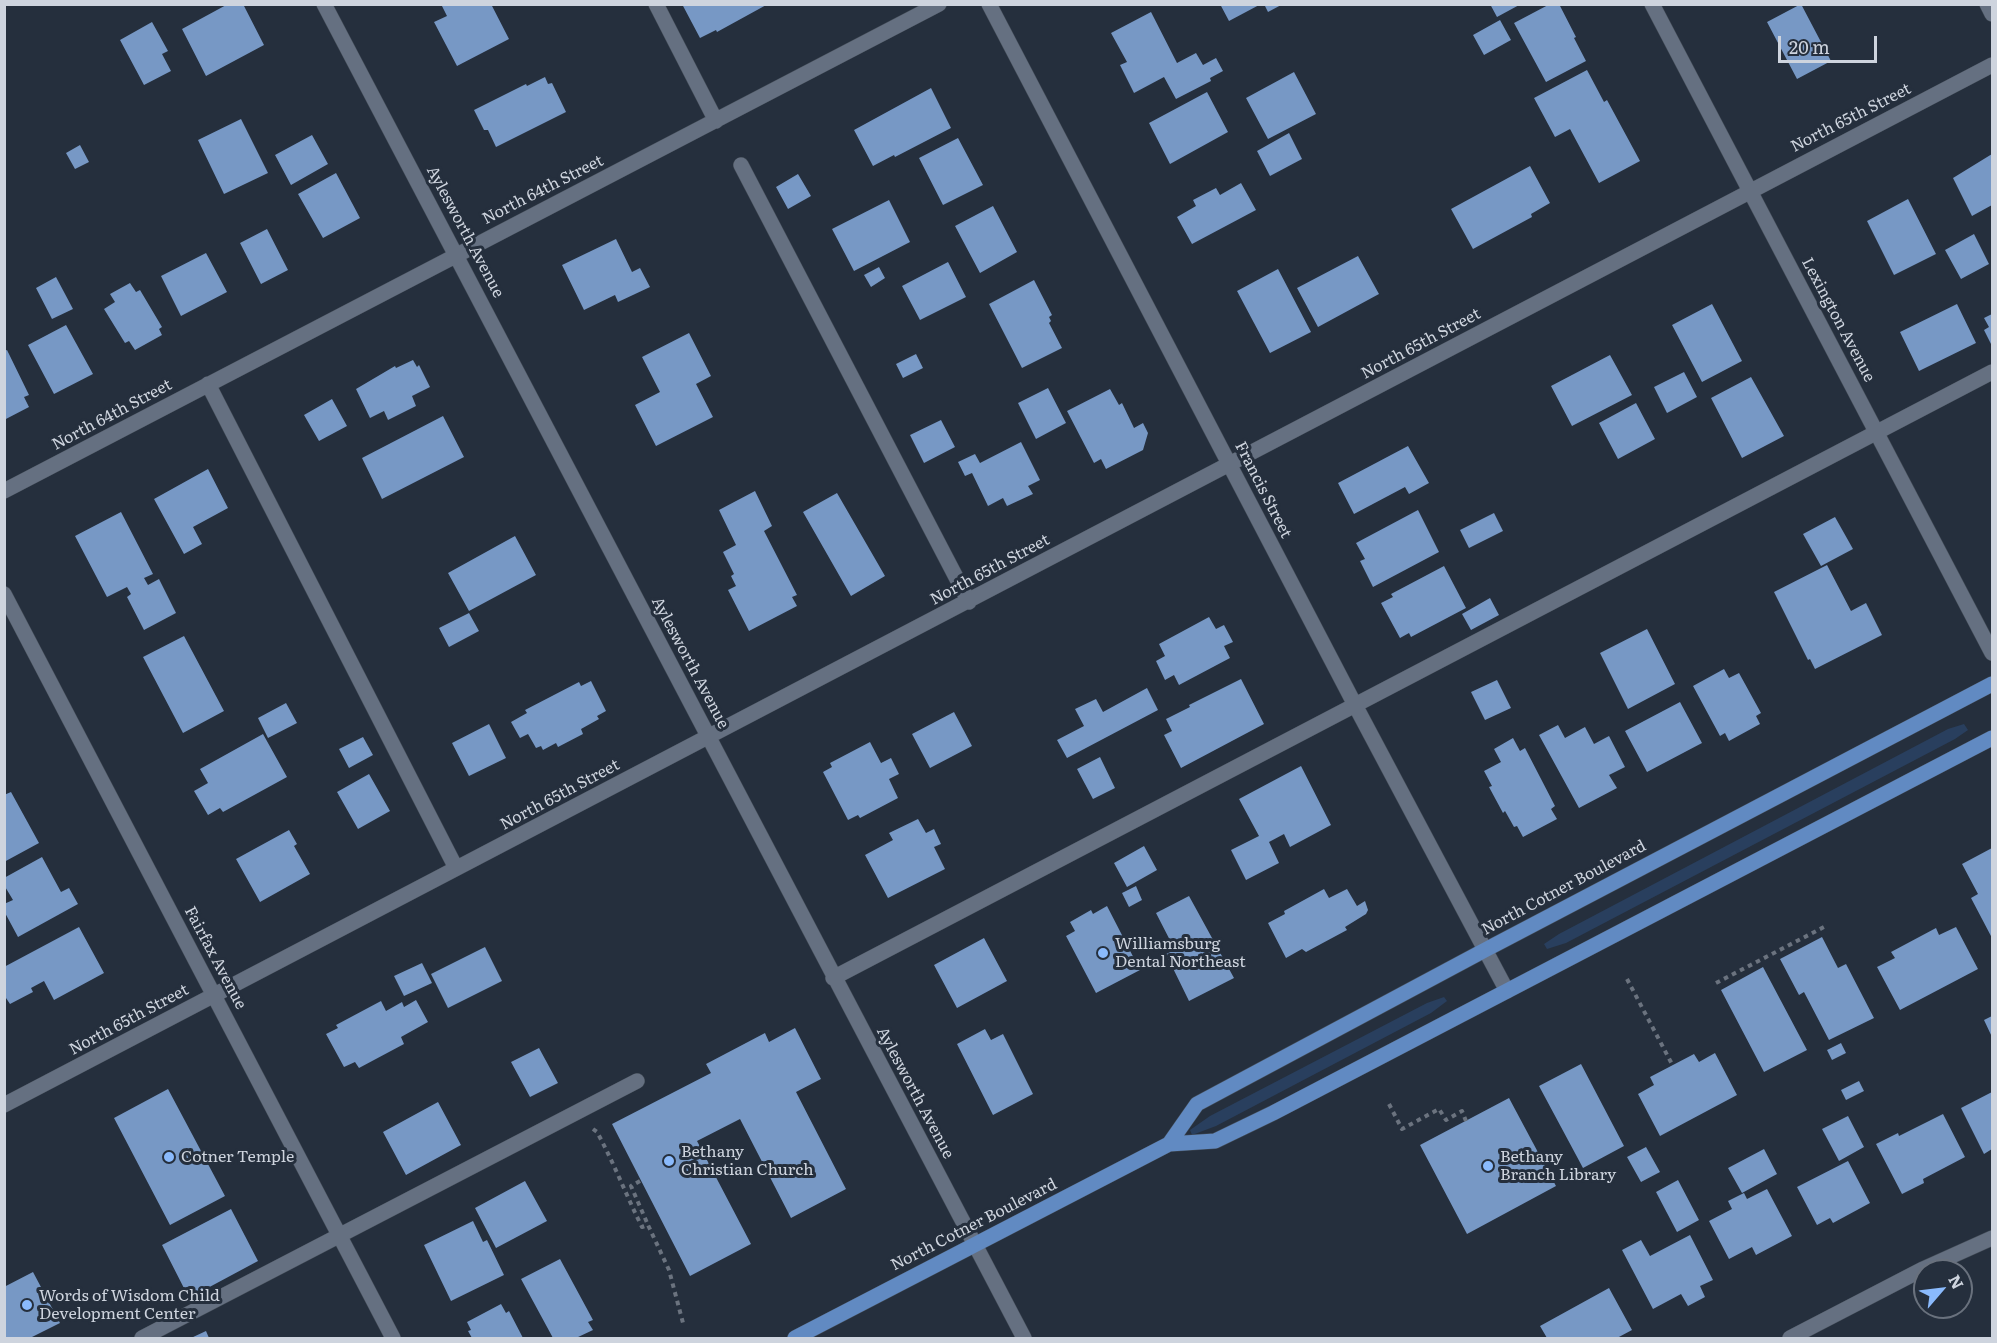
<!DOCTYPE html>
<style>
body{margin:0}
#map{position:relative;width:1997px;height:1343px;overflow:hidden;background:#252f3d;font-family:Literata,serif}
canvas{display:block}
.frame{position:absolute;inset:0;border:6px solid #ced4de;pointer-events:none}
.north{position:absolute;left:1913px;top:1259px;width:60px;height:60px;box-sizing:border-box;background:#252f3d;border:2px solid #69717d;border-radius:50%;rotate:62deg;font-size:16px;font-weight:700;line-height:24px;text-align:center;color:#ced4de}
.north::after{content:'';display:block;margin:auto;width:21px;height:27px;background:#8abafc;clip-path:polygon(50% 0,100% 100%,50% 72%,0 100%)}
.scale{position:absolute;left:1778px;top:36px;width:99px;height:27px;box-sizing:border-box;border:3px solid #ced4de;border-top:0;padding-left:8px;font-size:18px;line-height:21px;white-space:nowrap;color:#ced4de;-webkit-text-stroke:4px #252f3d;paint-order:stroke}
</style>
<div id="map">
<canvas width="1997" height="1343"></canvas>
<div class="frame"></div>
<div class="north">N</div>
<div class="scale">20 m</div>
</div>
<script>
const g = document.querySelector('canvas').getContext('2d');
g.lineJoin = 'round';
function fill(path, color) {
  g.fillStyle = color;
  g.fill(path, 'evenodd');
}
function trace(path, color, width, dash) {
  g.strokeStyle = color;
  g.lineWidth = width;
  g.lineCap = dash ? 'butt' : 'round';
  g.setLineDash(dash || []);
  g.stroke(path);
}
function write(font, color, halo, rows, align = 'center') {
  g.font = font + ' Literata,serif';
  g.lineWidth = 6;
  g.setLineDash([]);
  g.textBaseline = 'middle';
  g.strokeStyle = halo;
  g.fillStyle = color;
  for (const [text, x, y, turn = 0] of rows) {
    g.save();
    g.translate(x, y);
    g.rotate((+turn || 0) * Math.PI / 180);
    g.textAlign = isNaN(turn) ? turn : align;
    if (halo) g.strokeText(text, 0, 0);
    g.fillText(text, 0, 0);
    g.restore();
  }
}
fill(new Path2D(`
 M 1964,724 L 1968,730 L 1955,739 L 1566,943 L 1547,949 L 1544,944 L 1559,934 L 1948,729 Z
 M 1444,997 L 1447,1001 L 1431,1013 L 1216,1126 L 1192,1135 L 1190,1130 L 1210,1116 L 1427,1003 Z`), '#293f5e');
fill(new Path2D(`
 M 228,4 L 243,4 L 264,45 L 206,76 L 182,29 Z
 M 441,4 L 491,4 L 509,39 L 457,66 L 434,22 L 447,16 Z
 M 682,4 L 768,4 L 717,32 L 716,30 L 700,38 Z
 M 1220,4 L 1261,4 L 1229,21 Z
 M 1264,4 L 1283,4 L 1268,12 Z
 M 1490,4 L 1521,4 L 1497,17 Z
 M 1550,4 L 1559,4 L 1576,37 L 1574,38 L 1586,61 L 1546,82 L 1514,23 Z
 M 1801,4 L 1831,61 L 1797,79 L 1767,22 Z
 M 1151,12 L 1177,63 L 1196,53 L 1203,65 L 1216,58 L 1223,71 L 1210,78 L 1211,81 L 1176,99 L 1164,77 L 1134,93 L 1120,65 L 1127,62 L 1111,33 Z
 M 1500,20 L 1511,40 L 1484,55 L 1473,35 Z
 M 152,22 L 168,51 L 162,54 L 171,71 L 144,85 L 120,40 Z
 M 1587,70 L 1604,102 L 1607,100 L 1640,161 L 1599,183 L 1570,129 L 1555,137 L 1534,98 Z
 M 1294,72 L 1316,114 L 1268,139 L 1246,98 Z
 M 545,77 L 548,84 L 552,83 L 566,112 L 496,147 L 488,130 L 484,130 L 474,110 L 526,84 L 527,86 Z
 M 931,88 L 951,128 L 895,157 L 894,155 L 873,166 L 854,130 Z
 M 1207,92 L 1228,132 L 1170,164 L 1149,123 Z
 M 241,119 L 268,173 L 224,194 L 198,140 Z
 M 1289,133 L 1302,159 L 1270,176 L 1257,151 Z
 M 312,135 L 328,164 L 291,185 L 275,155 Z
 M 958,138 L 983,185 L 943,205 L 919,158 Z
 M 80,145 L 89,162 L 75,169 L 66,153 Z
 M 1992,154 L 1992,205 L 1972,216 L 1953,178 Z
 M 1530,166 L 1550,203 L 1531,214 L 1532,217 L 1473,249 L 1451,209 Z
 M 336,173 L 360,218 L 323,238 L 298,194 Z
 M 798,174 L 811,196 L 788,209 L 776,187 Z
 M 1241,183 L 1256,210 L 1192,244 L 1177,217 L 1196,206 L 1193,200 L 1216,188 L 1220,195 Z
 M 1908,199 L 1936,254 L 1894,275 L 1867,221 Z
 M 889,200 L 910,242 L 854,271 L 832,229 Z
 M 993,206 L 1017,252 L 980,273 L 955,226 Z
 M 267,229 L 288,270 L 261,284 L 240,243 Z
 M 1974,234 L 1989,264 L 1961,279 L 1945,250 Z
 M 616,239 L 632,272 L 640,268 L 650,287 L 618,302 L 615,295 L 584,310 L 562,265 Z
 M 206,253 L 227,292 L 181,316 L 161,276 Z
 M 1358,256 L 1379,294 L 1318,327 L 1297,288 Z
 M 948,262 L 966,297 L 920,320 L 902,286 Z
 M 879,267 L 885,278 L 871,287 L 864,275 Z
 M 1278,269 L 1311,332 L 1270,353 L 1237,291 Z
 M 56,277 L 73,309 L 52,319 L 36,288 Z
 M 1034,280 L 1052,315 L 1049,317 L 1051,321 L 1049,323 L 1062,348 L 1022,368 L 989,304 Z
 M 130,283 L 136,292 L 140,290 L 162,327 L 159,329 L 162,335 L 135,350 L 129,341 L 125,343 L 104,309 L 115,302 L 110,294 Z
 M 1712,304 L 1742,361 L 1702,382 L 1672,325 Z
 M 1957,304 L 1976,343 L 1919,371 L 1900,332 Z
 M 1992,314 L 1992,346 L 1984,330 L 1989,327 L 1984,318 Z
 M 66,325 L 93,374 L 54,394 L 28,345 Z
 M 689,333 L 711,376 L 696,384 L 713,417 L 656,446 L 635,405 L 660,392 L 642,357 Z
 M 7,350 L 29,395 L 24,397 L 29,407 L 4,420 L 4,351 Z
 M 916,354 L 923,368 L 903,378 L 896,364 Z
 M 1610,355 L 1632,395 L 1572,426 L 1551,386 Z
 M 413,360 L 417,367 L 419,365 L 430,387 L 412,396 L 416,406 L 388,420 L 384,411 L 370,418 L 356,389 L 395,366 L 396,368 Z
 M 1684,372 L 1697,397 L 1667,413 L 1654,387 Z
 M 1751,377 L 1784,436 L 1742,458 L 1711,398 Z
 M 1048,388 L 1066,423 L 1036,439 L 1018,403 Z
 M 1110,389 L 1119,405 L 1122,403 L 1134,428 L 1143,423 L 1148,433 L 1143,450 L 1106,469 L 1101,459 L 1094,463 L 1067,411 Z
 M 332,399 L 347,426 L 319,441 L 304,415 Z
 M 1636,403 L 1655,439 L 1618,459 L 1599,423 Z
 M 443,416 L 464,457 L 382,499 L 362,458 Z
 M 941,420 L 955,447 L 924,463 L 910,435 Z
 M 1021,442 L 1040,480 L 1028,486 L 1033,494 L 1007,506 L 1003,498 L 988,506 L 972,473 L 965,476 L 958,462 L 975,454 L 980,463 Z
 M 1408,446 L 1429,483 L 1409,494 L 1405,487 L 1354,514 L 1338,483 Z
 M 208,469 L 228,508 L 193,527 L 202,544 L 184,554 L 154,499 Z
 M 755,491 L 772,526 L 764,531 L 797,595 L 792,597 L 797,606 L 749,631 L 728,590 L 736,586 L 731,576 L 734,574 L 723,552 L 736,545 L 719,510 Z
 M 837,493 L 885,576 L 851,596 L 803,512 Z
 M 1418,510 L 1439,552 L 1373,587 L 1360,561 L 1365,559 L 1356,543 Z
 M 121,512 L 153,574 L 144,578 L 148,585 L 159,579 L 176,613 L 144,630 L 127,597 L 131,594 L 127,587 L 107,597 L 75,536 Z
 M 1494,513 L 1503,531 L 1469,548 L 1460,530 Z
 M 1835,517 L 1853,549 L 1821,566 L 1803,534 Z
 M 515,536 L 536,575 L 469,611 L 448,573 Z
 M 1827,565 L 1851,611 L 1866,603 L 1882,635 L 1815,669 L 1810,659 L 1808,660 L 1774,592 Z
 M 1444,566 L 1466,608 L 1411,637 L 1409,633 L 1400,638 L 1381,603 L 1393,597 L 1391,594 Z
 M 1490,598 L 1499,615 L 1471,630 L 1462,614 Z
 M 469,613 L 479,631 L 449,647 L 439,628 Z
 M 1209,617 L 1216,629 L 1224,625 L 1233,642 L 1224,646 L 1230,658 L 1179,685 L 1174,675 L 1165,680 L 1156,661 L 1165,656 L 1159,644 Z
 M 1647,629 L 1675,684 L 1628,709 L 1600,653 Z
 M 184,636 L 224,711 L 183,733 L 143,657 Z
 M 1724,669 L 1729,678 L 1739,673 L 1761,713 L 1756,716 L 1760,724 L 1729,741 L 1725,733 L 1720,736 L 1693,686 Z
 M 1241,679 L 1264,724 L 1181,768 L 1164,735 L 1172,731 L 1166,719 L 1190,707 L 1189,705 Z
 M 1497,680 L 1511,708 L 1485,720 L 1471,692 Z
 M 591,681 L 606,711 L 597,716 L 599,719 L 581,729 L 583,734 L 558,747 L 556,743 L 543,750 L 541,746 L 536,748 L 528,734 L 520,738 L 511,722 L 527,713 L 525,710 L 579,682 L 581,686 Z
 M 1147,688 L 1158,710 L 1067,758 L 1057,740 L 1084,726 L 1075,709 L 1096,699 L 1103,712 Z
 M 1680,702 L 1702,743 L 1647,772 L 1625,731 Z
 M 286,703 L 297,723 L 268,738 L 258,718 Z
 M 954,712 L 972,746 L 930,768 L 912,734 Z
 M 489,724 L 506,758 L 469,776 L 452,743 Z
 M 1558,725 L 1565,738 L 1585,727 L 1594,744 L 1609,736 L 1625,767 L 1609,775 L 1617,788 L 1579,808 L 1539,735 Z
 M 263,734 L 287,777 L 223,812 L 220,808 L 208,815 L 194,791 L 208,783 L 200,769 Z
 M 363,737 L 373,755 L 349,768 L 339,749 Z
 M 1513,738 L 1520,751 L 1525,748 L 1555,806 L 1551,809 L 1557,819 L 1523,837 L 1517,826 L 1514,827 L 1505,811 L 1503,813 L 1489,787 L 1492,786 L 1484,771 L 1501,762 L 1494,749 Z
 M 870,742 L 881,763 L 891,758 L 899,774 L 889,779 L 898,798 L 860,818 L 858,815 L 848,820 L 823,772 L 832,767 L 830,763 Z
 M 1100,757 L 1115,788 L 1093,799 L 1077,769 Z
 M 1301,766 L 1331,825 L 1290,847 L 1284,834 L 1269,842 L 1279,863 L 1246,880 L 1231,850 L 1259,836 L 1239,799 Z
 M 369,774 L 390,811 L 358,829 L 337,792 Z
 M 11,792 L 39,843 L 4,862 L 4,795 Z
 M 918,819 L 926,833 L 934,829 L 941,844 L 934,847 L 945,869 L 888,898 L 865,855 L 893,840 L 889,833 Z
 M 289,830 L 297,844 L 294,846 L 310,874 L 260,902 L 236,859 Z
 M 1144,846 L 1157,870 L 1127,887 L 1114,863 Z
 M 1992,848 L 1992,938 L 1971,898 L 1978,894 L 1962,864 Z
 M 42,857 L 61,892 L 69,888 L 78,904 L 18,937 L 4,911 L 4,904 L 13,900 L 4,885 L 4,878 Z
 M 1136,886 L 1142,900 L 1129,907 L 1122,893 Z
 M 1324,889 L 1329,898 L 1347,889 L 1357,906 L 1365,901 L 1368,910 L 1366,914 L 1345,927 L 1347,930 L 1306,952 L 1302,949 L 1286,958 L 1268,923 L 1285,914 L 1284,911 Z
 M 1189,896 L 1234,978 L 1189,1001 L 1166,954 L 1175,950 L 1156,913 Z
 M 1107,906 L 1140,970 L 1096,993 L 1066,936 L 1075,931 L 1070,922 L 1091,910 L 1093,914 Z
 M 79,927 L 104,973 L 54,1000 L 44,981 L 31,988 L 33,992 L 10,1004 L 4,995 L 4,967 Z
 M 1956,927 L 1978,969 L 1900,1010 L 1877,967 L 1895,958 L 1891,952 L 1936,928 L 1939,935 Z
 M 1822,937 L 1838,968 L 1846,964 L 1874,1018 L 1829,1040 L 1804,992 L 1799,995 L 1780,959 Z
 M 984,938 L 1007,981 L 957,1008 L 934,965 Z
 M 485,947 L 502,981 L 448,1008 L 431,974 Z
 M 422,963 L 432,983 L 404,996 L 394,976 Z
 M 1763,967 L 1807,1050 L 1764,1072 L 1721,990 Z
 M 416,1000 L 428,1022 L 401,1037 L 404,1044 L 359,1068 L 355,1062 L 344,1067 L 326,1034 L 338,1028 L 336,1025 L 381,1001 L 386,1011 L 402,1002 L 404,1007 Z
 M 1992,1016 L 1992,1037 L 1984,1020 Z
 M 795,1028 L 821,1079 L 796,1092 L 846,1189 L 791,1218 L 740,1119 L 697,1141 L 751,1244 L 690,1276 L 612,1124 L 711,1073 L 706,1064 L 765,1033 L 769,1042 Z
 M 985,1029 L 991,1040 L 1003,1034 L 1033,1094 L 993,1115 L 957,1044 Z
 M 1841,1043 L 1846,1053 L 1832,1060 L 1827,1050 Z
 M 539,1048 L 558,1083 L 530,1097 L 511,1062 Z
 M 1715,1053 L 1737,1095 L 1660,1136 L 1638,1094 L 1654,1085 L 1650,1077 L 1694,1054 L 1699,1062 Z
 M 1581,1064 L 1624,1146 L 1583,1168 L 1539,1086 Z
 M 1859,1081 L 1864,1091 L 1846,1100 L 1841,1090 Z
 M 168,1089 L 225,1196 L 170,1225 L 114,1118 Z
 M 1992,1092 L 1992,1149 L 1984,1154 L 1961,1108 Z
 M 1509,1098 L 1556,1186 L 1467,1234 L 1420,1145 Z
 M 438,1102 L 461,1145 L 406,1175 L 383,1132 Z
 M 1943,1114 L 1965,1157 L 1923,1179 L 1924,1183 L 1902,1194 L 1876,1144 L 1898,1133 L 1899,1136 Z
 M 1848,1116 L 1864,1147 L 1839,1161 L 1822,1129 Z
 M 1646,1147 L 1660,1172 L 1641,1182 L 1627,1157 Z
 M 1764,1149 L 1777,1174 L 1742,1193 L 1728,1168 Z
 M 1848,1161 L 1870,1203 L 1833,1223 L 1830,1218 L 1817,1225 L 1797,1187 Z
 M 1678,1180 L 1699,1220 L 1677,1232 L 1656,1192 Z
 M 525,1181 L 547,1221 L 496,1248 L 475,1208 Z
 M 1767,1189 L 1792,1236 L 1756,1255 L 1752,1247 L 1729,1259 L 1709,1221 L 1732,1209 L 1728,1201 L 1744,1193 L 1747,1199 Z
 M 231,1209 L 258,1261 L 189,1298 L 162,1245 Z
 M 473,1221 L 483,1242 L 487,1240 L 504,1275 L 451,1301 L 424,1245 Z
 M 1690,1235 L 1713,1280 L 1700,1286 L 1705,1297 L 1688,1306 L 1681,1294 L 1653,1309 L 1622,1250 L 1641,1240 L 1650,1256 Z
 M 560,1259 L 593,1320 L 588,1322 L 593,1330 L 576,1338 L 553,1338 L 521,1279 Z
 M 33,1272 L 60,1323 L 30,1338 L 4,1338 L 4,1287 Z
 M 1609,1288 L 1632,1330 L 1617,1338 L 1547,1338 L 1540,1326 Z
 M 501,1304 L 506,1313 L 509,1311 L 523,1338 L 472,1338 L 468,1331 L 471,1330 L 467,1322 Z
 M 206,1331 L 209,1338 L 191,1338 Z`), '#7798c5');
const minor = new Path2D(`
 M 324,4 L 1024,1338
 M 656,4 L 716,121
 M 989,4 L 1355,705 L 1507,991
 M 1652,4 L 1992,653
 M 1987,4 L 1992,14
 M 741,165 L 969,602
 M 208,384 L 456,868
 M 4,491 L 939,4
 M 4,594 L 393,1338
 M 833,978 L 1992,372
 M 4,1105 L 1992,65
 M 142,1338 L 637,1081
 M 1790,1338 L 1923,1269 L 1992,1238`);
const major = new Path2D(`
 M 1169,1144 L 1197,1104 L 1485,950 L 1992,684
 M 795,1338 L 1169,1144 L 1215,1141 L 1273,1113 L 1992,738`);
trace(minor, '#434c57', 16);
trace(major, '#434c57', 16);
trace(new Path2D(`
 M 1627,979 L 1673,1066
 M 1716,983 L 1824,927
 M 1389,1104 L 1402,1129 L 1439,1109 L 1446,1120 L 1462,1111 L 1466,1121
 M 593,1129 L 597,1132 C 614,1163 626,1195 642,1227 L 648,1225 L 669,1270 L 683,1323
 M 640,1181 L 631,1186 L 648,1225`), '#6b737f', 4, [4.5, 4.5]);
trace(minor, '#657081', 15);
trace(major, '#618ac2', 15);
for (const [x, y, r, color] of [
 [1103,953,6,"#8abafc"],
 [169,1157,6,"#8abafc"],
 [669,1161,6,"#8abafc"],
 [1488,1166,6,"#8abafc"],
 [27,1305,6,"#8abafc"]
]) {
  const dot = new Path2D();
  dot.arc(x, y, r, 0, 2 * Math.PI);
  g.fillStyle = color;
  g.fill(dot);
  trace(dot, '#252f3d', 2);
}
write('16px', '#ced4de', '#252f3d', [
 ["North 65th Street",1851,118,-27],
 ["North 64th Street",543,190,-27],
 ["Aylesworth Avenue",465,232,62],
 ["Lexington Avenue",1838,320,62],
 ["North 65th Street",1421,344,-28],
 ["North 64th Street",112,415,-28],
 ["Francis Street",1263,490,63],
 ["North 65th Street",990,570,-28],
 ["Aylesworth Avenue",690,663,62],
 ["North 65th Street",560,795,-28],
 ["North Cotner Boulevard",1564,888,-28],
 ["Fairfax Avenue",215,958,62],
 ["North 65th Street",129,1020,-28],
 ["Aylesworth Avenue",915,1093,62],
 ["North Cotner Boulevard",974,1225,-27]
]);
write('16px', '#ced4de', '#252f3d', [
 ["Williamsburg",1115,944],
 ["Dental Northeast",1115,962],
 ["Bethany",681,1152],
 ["Christian Church",681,1170],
 ["Cotner Temple",181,1157],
 ["Bethany",1500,1157],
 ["Branch Library",1500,1175],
 ["Words of Wisdom Child",39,1296],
 ["Development Center",39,1314]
], 'left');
</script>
